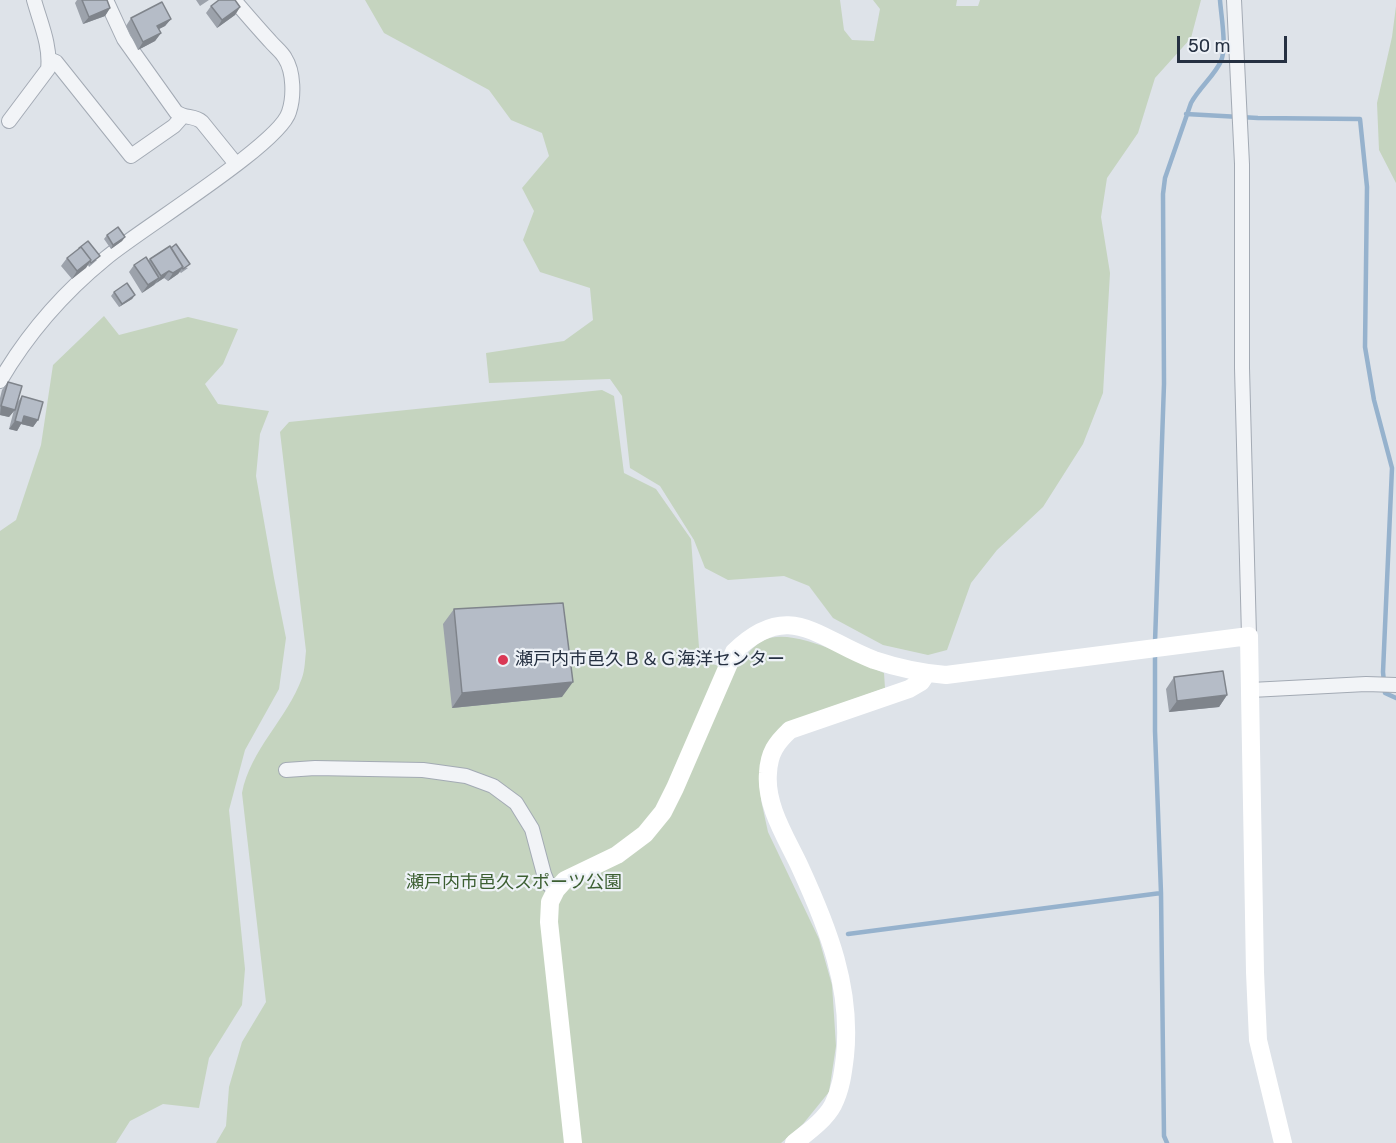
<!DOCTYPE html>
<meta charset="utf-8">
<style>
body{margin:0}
#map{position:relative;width:1396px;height:1143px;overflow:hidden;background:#dee3e9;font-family:Rubik,sans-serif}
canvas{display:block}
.scale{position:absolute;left:1177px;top:36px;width:110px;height:27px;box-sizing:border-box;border:3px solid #263142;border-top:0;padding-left:8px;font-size:18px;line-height:21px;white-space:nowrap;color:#263142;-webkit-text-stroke:4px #eef2f7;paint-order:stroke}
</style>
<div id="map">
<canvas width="1396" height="1143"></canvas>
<div class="scale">50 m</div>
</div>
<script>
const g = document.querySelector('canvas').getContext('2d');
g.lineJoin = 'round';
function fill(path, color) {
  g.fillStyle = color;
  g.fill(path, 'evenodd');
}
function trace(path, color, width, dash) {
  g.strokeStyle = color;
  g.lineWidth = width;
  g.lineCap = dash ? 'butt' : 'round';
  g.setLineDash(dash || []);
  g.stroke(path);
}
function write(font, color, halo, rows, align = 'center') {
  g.font = font + ' Rubik,"Noto Sans JP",sans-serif';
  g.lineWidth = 4.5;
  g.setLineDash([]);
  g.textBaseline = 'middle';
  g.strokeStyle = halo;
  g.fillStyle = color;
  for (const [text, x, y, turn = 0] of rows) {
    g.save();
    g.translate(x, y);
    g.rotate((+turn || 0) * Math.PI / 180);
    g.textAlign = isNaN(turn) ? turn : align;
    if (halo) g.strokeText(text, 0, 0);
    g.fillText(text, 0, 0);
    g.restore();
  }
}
fill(new Path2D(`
 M 365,0 L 840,0 L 844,30 L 852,40 L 874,41 L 880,9 L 873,0 L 957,0 L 956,6 L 978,6 L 980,0 L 1201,0 L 1191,38 L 1155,78 L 1138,133 L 1107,178 L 1101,217 L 1110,273 L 1103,393 L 1083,444 L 1043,507 L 997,550 L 971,583 L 947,650 L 928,655 L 883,645 L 833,618 L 809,586 L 784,576 L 728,580 L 705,568 L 694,540 L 660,486 L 630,468 L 622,396 L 610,379 L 489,383 L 486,353 L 564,341 L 593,320 L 590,288 L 540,272 L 523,240 L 534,211 L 522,188 L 549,156 L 542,133 L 511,120 L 489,90 L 384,33 Z
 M 1396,6 L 1396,183 L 1379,150 L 1377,103 L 1392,37 Z
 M 104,316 L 119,335 L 188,317 L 238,329 L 223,364 L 205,384 L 218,404 L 269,411 L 260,434 L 256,476 L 274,578 L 286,638 L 279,689 L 245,750 L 229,810 L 245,969 L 242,1005 L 209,1058 L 199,1108 L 163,1104 L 130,1121 L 116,1143 L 0,1143 L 0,531 L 16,520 L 41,445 L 53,365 Z
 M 602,390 L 614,396 L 624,473 L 656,489 L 691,539 L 700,661 L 735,670 C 743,659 752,646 764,640 C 794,626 856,661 884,673 L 885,688 L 783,724 L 761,760 L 761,800 L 768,832 L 819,939 L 832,985 L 836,1046 L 829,1092 L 803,1124 L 781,1143 L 216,1143 L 226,1126 L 229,1087 L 242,1042 L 266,1002 L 242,793 C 250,750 287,719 302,678 C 305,670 305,659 306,651 L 280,432 L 289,422 Z`), '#c5d4bf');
trace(new Path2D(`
 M 1186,114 L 1258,118 L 1360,119 L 1367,187 L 1365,347 L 1374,400 L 1392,468 L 1383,672 L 1385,693 L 1396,698
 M 1155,642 L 1164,384 L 1163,194 L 1165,178 L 1191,103 C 1199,88 1215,75 1221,61 C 1227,47 1221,15 1220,0
 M 1155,651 L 1155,731 L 1161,893 L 1164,1136 L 1167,1143
 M 848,934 L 1161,893`), '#96b2cd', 4.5);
const street = new Path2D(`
 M 106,0 L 124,39 L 176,112 C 185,119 194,115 202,122 L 236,164
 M 1234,0 L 1242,164 L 1242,368 L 1249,636
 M 49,59 L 56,62 L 131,156 L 174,126 L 182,117
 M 9,121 L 48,69 C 51,46 40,22 34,0
 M 0,381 C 28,333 63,293 106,258 C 139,230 280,144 289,112 C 294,97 294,72 285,58 C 282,52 275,47 270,41 C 258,28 246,14 234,0
 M 1251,690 L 1366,684 L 1396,685
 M 286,770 L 315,768 L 423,770 L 466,776 L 493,786 L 516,803 L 532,829 L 544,874 L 548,884 L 556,890`);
trace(street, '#a3aab4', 16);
trace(street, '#f2f4f7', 14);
trace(new Path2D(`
 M 573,1143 L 549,922 L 550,902 L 556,890 L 565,880 L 617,855 L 645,834 L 663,812 L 675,788 L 734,652 C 789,598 818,639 874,660 C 898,668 922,673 946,675 L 1249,636 L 1255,972 L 1258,1040 L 1283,1143
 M 794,1143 C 808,1132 825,1120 833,1105 C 841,1089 843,1073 845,1056 C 852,988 828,928 800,867 C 787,839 765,806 768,773 C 769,753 776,743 790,730 L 909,689 L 921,682 L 927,673`), '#fff', 18);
fill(new Path2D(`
 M 77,0 L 107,0 L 110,8 L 105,16 L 83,24 L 75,3 Z
 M 196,0 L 209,0 L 200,6 Z
 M 211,6 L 240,7 L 235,15 L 217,28 L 206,13 Z
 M 131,18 L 171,19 L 165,26 L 159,29 L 161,33 L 155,41 L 138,50 L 126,26 Z
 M 107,235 L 125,237 L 122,241 L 111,249 L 104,239 Z
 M 67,258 L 97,260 L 89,267 L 88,265 L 72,279 L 61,266 Z
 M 150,259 L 188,268 L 181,273 L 180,272 L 178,274 L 168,281 L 164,278 L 142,293 L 129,272 L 134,265 L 148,261 Z
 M 114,292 L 135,295 L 132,299 L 119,307 L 111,296 Z
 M 8,382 L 17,403 L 22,396 L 38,420 L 33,427 L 21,424 L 17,431 L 9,429 L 14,410 L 9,417 L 0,415 L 0,398 L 2,390 Z
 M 454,609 L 562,697 L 452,708 L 443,624 Z
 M 1174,677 L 1227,695 L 1219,707 L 1169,712 L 1166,689 Z`), '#9ca2ab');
fill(new Path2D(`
 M 240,7 L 235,15 L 217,28 L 222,20 Z
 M 110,8 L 105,16 L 83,24 L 89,17 Z
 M 171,19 L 165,26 L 151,33 L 157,26 Z
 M 161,33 L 155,41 L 138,50 L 143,42 Z
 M 125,237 L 122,241 L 111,249 L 113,245 Z
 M 91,260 L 86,268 L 72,279 L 77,271 Z
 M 183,267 L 178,274 L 168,281 L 173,273 Z
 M 169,271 L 164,278 L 156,283 L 161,276 Z
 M 159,278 L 154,285 L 142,293 L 148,285 Z
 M 135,295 L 132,299 L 119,307 L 122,304 Z
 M 1,406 L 15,410 L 9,417 L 0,415 Z
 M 24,416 L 38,420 L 33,427 L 21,424 L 17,431 L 9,429 L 15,421 Z
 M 573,682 L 562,697 L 452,708 L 462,693 Z
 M 1227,695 L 1219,707 L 1169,712 L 1177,701 Z`), '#7f848b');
const building = new Path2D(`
 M 82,0 L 107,0 L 110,8 L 89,17 Z
 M 219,0 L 235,0 L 240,7 L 222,20 L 211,6 Z
 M 162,2 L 171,19 L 157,26 L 161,33 L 143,42 L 131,18 Z
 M 118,227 L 125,237 L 113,245 L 107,235 Z
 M 88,241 L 100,256 L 91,263 L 90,261 L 91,260 L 81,247 L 79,248 Z
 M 176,244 L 190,264 L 183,269 L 182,267 L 183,267 L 171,248 Z
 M 170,246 L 183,267 L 173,273 L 169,271 L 161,276 L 150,259 Z
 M 81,247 L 91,260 L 77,271 L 67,258 Z
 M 146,257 L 159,278 L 148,285 L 134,265 Z
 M 127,283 L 135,295 L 122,304 L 114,292 Z
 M 8,382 L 22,386 L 15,410 L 1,406 Z
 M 22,396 L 43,402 L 38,420 L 24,416 L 22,423 L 15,421 Z
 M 563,603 L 573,682 L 462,693 L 454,609 Z
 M 1223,671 L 1227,695 L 1177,701 L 1174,677 Z`);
fill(building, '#b5bcc7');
trace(building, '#7f848b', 1.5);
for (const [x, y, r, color] of [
 [503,660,6,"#da3855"]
]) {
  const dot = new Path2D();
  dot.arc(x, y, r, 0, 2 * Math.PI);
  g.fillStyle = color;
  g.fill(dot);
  trace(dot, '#eef2f7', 2);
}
write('18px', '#263142', '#eef2f7', [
 ["瀬戸内市邑久Ｂ＆Ｇ海洋センター",515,660]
], 'left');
write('18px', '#3c5f32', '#eef2f7', [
 ["瀬戸内市邑久スポーツ公園",514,883]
]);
</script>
